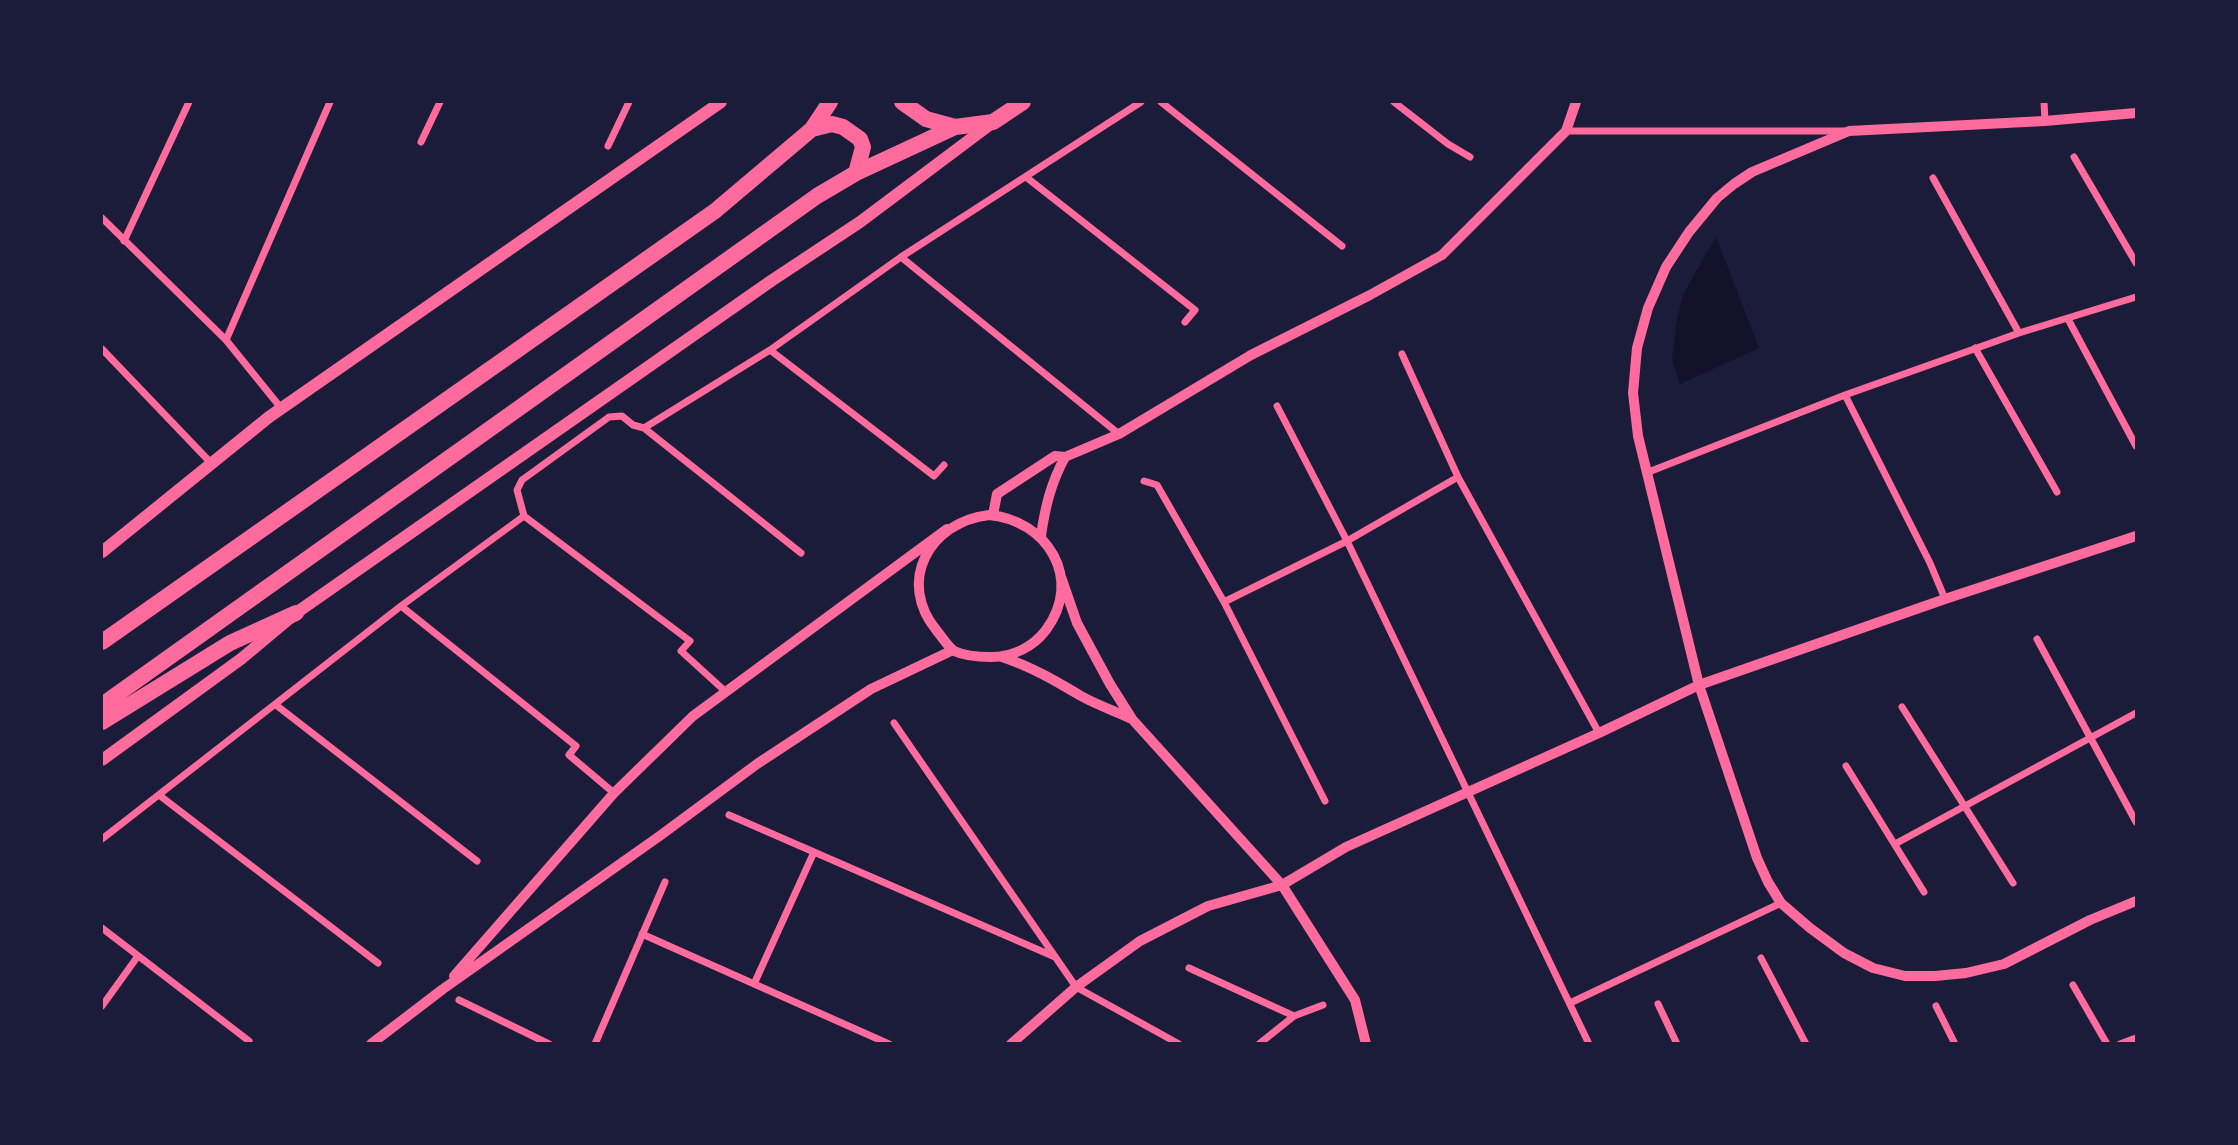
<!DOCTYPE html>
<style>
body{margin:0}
#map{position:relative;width:2238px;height:1145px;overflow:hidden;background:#1b1b3a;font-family:Karla,sans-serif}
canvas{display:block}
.frame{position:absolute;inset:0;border:103px solid #1b1b3a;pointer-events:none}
</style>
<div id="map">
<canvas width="2238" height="1145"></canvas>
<div class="frame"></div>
</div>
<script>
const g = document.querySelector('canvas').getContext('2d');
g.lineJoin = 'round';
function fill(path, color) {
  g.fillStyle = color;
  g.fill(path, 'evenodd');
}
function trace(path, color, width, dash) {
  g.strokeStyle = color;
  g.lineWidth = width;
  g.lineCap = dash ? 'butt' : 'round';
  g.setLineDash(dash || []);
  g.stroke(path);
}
fill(new Path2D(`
 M 1716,237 L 1759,348 L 1680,384 L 1672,360 L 1677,319 L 1684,293 Z`), '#12122b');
trace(new Path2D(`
 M 1161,102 L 1342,246
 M 1394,102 L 1448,144 L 1470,157
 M 2044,102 L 2045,121
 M 1566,131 L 1844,131
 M 421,142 L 440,102
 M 608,146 L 629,102
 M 2074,157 L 2136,263
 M 1026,177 L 1195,310 L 1185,322
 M 1933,178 L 2019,333
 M 102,218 L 226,340 L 281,408
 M 124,241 L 189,102
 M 901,257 L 1119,434
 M 2068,319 L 2136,446
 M 226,340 L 330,102
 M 1975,348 L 2057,492
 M 102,349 L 211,463
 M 770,350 L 934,476 L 944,465
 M 1402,354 L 1458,477 L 1599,733
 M 1845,395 L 1930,563 L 1945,599
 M 1277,406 L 1347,541 L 1589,1044
 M 644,428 L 801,553
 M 1646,473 L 1845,395 L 2019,333 L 2136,297
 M 1144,481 L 1157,485 L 1224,602 L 1325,801
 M 524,516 L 517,490 L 522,480 L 609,417 L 622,416 L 633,425 L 644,428 L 770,350 L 901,257 L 1141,102
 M 524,516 L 690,641 L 681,651 L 726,692
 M 1224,602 L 1347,541 L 1458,477
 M 401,606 L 576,746 L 569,755 L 614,793
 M 2037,639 L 2136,822
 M 276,705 L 477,861
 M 1902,707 L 2013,883
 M 894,723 L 1076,987 L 1179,1044
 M 1846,766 L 1924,892
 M 159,795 L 378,963
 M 729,815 L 1055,957
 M 102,839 L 401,606 L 524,516
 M 1895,844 L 2136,713
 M 102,928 L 249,1041
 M 642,934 L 889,1044
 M 1761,958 L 1806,1044
 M 1189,968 L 1294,1016
 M 754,984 L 814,852
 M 2073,985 L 2107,1044
 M 459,1000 L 549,1044
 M 1570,1003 L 1781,903
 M 1658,1004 L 1677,1044
 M 102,1006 L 138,956
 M 1936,1006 L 1955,1044
 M 595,1044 L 665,882
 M 1259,1044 L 1294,1016 L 1323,1005
 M 2120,1044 L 2136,1038`), '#ff6b9d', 7);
trace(new Path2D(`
 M 2136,113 L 2045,121 L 1849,131 L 1752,172 L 1734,184 L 1717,198 L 1689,232 L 1666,267 L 1648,308 L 1637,348 L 1633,393 L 1638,436 L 1699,685 L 1757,858 L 1768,882 L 1781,903 L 1810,928 L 1844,953 L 1873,968 L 1905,976 L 1935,976 L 1966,973 L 2004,964 L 2090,920 L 2136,901
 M 989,515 C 1047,520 1084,579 1046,630 C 1033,647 1013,657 991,657 C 980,657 965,656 954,651 C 948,647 942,637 937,631 C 896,582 929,522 989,515 Z
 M 993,515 L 997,494 L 1055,456 L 1065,457 L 1119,434 L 1251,355 L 1370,295 L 1442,255 L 1566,131 L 1576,102
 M 1041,536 C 1045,507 1051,483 1065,457
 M 1061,577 L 1077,623 L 1110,684 L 1132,719 L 1282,885 L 1355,1000 L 1366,1044
 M 1002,657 C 1032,667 1054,680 1081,696 C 1097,705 1115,711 1132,719
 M 454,976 L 614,793 L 693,716 L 947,529
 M 371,1044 L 443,989 L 661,835 L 757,764 L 871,689 L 953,650
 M 1011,1044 L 1076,987 L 1140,941 L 1208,906 L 1282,885 L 1346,847 L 1599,733 L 1699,685 L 1945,599 L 2136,536`), '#ff6b9d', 10);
trace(new Path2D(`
 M 102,552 L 269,417 L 721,102
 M 102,760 L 241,659 L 296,613 L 771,281 L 860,222 L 992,123`), '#ff6b9d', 12);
trace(new Path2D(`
 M 902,102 L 926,119 L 955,127 L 993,122 L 1023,102
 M 812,129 L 832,124 L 843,127 L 860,139 L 863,147 L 856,173
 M 102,642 L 715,211 L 812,129 L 830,102
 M 102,705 L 817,196 L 856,173 L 955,127
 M 102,722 L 230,643 L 296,613`), '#ff6b9d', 16);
</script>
